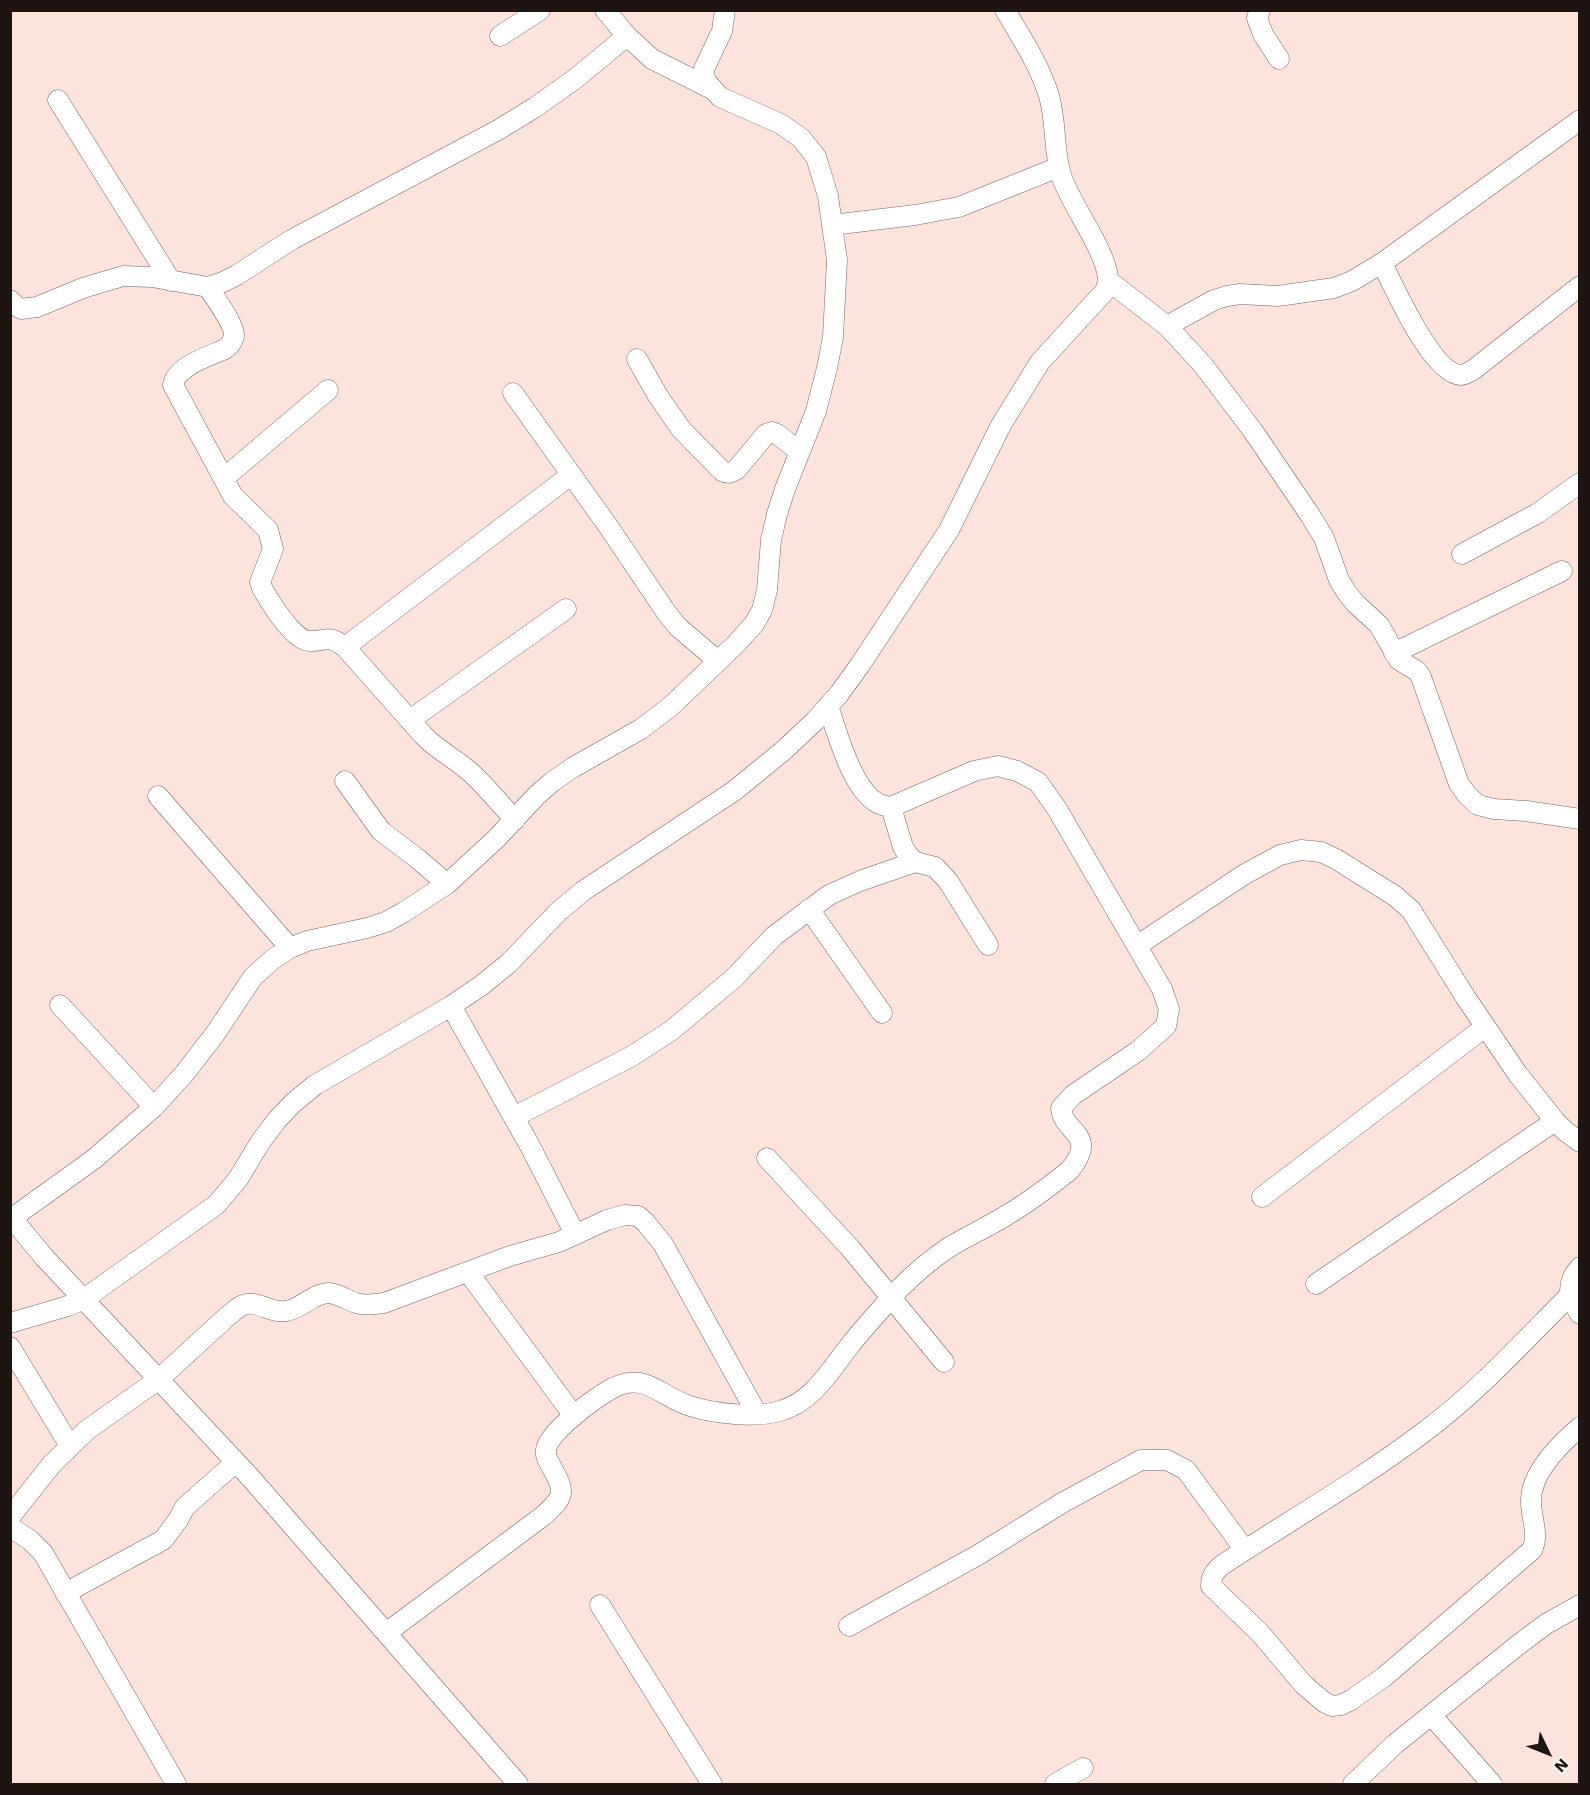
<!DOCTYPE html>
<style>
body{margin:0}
#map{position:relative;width:1590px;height:1795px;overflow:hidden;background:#fce3dc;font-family:"Work Sans",sans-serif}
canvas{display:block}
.frame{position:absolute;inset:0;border:12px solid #1e1513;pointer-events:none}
.north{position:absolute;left:1518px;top:1723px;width:60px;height:60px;-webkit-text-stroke:4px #fef4f1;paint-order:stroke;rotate:133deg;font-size:16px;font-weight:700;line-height:24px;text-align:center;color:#1e1513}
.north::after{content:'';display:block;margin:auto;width:21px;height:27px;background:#1e1513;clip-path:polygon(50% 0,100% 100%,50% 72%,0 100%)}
</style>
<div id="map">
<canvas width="1590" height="1795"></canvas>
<div class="frame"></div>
<div class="north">N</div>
</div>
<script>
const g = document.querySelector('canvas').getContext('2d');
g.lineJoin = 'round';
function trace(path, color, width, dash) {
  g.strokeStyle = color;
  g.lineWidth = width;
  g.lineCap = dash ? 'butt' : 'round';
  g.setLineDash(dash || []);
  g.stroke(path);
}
const minor = new Path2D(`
 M 605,10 L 627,36 L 652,59 L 712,89
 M 1260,10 L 1257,18 L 1263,34 L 1279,59
 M 500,36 L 540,10
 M 58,100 L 171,281
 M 832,225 L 915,215 L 959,207 L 1059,167
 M 1382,263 C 1394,287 1432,374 1461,375 C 1465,375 1469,372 1473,370 L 1580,286
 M 1109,281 L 1167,326 L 1203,365 L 1253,431 L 1310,515 L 1324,538 L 1339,580 L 1347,593 L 1355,603 L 1379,625 L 1399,660 L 1417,671 L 1421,677 L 1459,784 L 1468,796 L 1478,805 L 1494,809 L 1526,811 L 1580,819
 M 208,287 C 215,298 235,325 234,336 C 233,342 230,345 225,349 C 210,356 176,366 173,385 L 233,496 L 268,530 L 273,549 L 260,582 L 262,588 C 270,602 293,640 309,641 C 329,642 325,633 345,647 L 423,735 C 437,750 454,758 469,771 C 486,786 500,804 515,820
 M 10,300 L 15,305 L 21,309 L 37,307 L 83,288 L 123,276 L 152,277 L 208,287 L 223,282 L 237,275 L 291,240 L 498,130 L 534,108 L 575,79 L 627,36
 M 1167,326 L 1214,300 L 1227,296 L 1240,294 L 1278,296 L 1334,288 L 1352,281 L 1382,263 L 1580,120
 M 637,359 L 658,396 L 681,429 L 722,471 C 728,474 731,473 737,469 L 766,434 L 772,432 L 777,434 L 800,452
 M 513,393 L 608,526 L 666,612 L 678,627 L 718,661
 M 224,478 L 328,390
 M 1462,554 L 1538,513 L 1580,483
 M 345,647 L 571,475
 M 1394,653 L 1562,571
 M 410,720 L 566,609
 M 345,781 L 381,831 L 418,859 L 447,884
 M 158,796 L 290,948
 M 891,807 L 903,847 L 908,855 L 915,862 L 935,867 L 948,881 L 988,945
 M 809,909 L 882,1013
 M 1138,945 L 1245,874 L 1280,855 L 1301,850 L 1321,852 L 1336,859 L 1395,896 L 1411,910 L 1466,998 L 1517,1073 L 1555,1121 L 1565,1131 L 1580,1142
 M 60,1005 L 154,1107
 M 451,1006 L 530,1146 L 575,1234
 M 514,1117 L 632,1056 L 672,1030 L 734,978 L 774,936 L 829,895 L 860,881 L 915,862
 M 767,1158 L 851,1249 L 944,1362
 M 1262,1197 L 1485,1027
 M 10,1216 L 44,1257 L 249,1476 L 518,1784
 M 12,1218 L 94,1159 L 154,1107 L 184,1074 L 215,1034 L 253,977 L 273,959 L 290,948 L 307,941 L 367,928 L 386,922 L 404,912 L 447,884 L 496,839 L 537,795 L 552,782 L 572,768 L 641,729 L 670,707 L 737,643 L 754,624 L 762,610 L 767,590 L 771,540 L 777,514 L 785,489 L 816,411 L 827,368 L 833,337 L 837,260 L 828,196 L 816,157 L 801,138 L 781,124 L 720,97 L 705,80 L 704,69 L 722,31 L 725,10
 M 1580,1267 C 1565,1284 1569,1297 1580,1314
 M 468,1272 L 574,1416
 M 1316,1284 L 1555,1121
 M 1570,1295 C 1523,1342 1478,1392 1424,1432 C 1359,1481 1289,1521 1222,1565 C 1215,1571 1211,1576 1211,1586 L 1260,1633 L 1304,1685 L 1324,1702 L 1332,1706 L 1341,1705 L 1351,1700 L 1384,1677 L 1532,1550 C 1540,1534 1530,1516 1531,1499 C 1532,1472 1560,1444 1580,1427
 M 10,1323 L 68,1306 L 84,1299 L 216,1205 L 238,1179 L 261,1141 L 277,1120 L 293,1103 L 315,1085 L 451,1006 L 482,985 L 509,963 L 558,912 L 583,891 L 734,791 L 783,751 L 815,721 L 839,694 L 860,665 L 949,530 L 1001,425 L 1040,362 L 1105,291 C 1106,287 1109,283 1108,278 C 1105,249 1073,208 1062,178 C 1053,153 1057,123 1049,96 C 1040,66 1021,37 1005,10
 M 10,1347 L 70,1446
 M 10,1517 L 52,1464 L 87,1430 L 159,1379 L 229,1315 C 233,1312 237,1308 241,1306 C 255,1298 271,1314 286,1311 C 302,1309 313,1293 329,1293 C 339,1294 347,1300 356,1303 C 365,1306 374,1304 384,1303 L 510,1256 L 559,1242 L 607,1220 L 625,1215 L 638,1216 L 646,1223 L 663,1244 L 757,1414
 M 10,1527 L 30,1540 L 43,1553 L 176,1784
 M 65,1593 L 163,1540 L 178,1520 L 185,1507 L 236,1462
 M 600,1605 L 712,1784
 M 849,1626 L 978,1555 L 1062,1503 L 1141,1460 L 1167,1460 L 1186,1470 L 1245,1550
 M 386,1633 L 543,1516 C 565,1496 566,1493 551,1466 C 548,1461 545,1456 546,1450 C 547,1433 595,1398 611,1389 C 645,1370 660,1397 690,1406 C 715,1414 755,1418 780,1411 C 813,1402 831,1369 851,1344 C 866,1325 883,1307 899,1289 C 914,1274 930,1260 948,1248 C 967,1236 988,1227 1007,1215 C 1029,1202 1050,1186 1070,1170 C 1099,1133 1063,1134 1061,1108 L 1073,1095 L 1138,1051 L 1166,1026 L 1169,1009 L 1162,989 L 1057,809 L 1038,782 L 1017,771 L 998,766 L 974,771 L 891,807 C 888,806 885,806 882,805 C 853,795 837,732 828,706
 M 1431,1715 L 1492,1784
 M 1055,1784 L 1083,1768
 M 1353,1784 L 1395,1744 L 1518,1645 L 1546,1624 L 1580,1605`);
trace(minor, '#7a645e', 21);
trace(minor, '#fff', 20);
</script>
